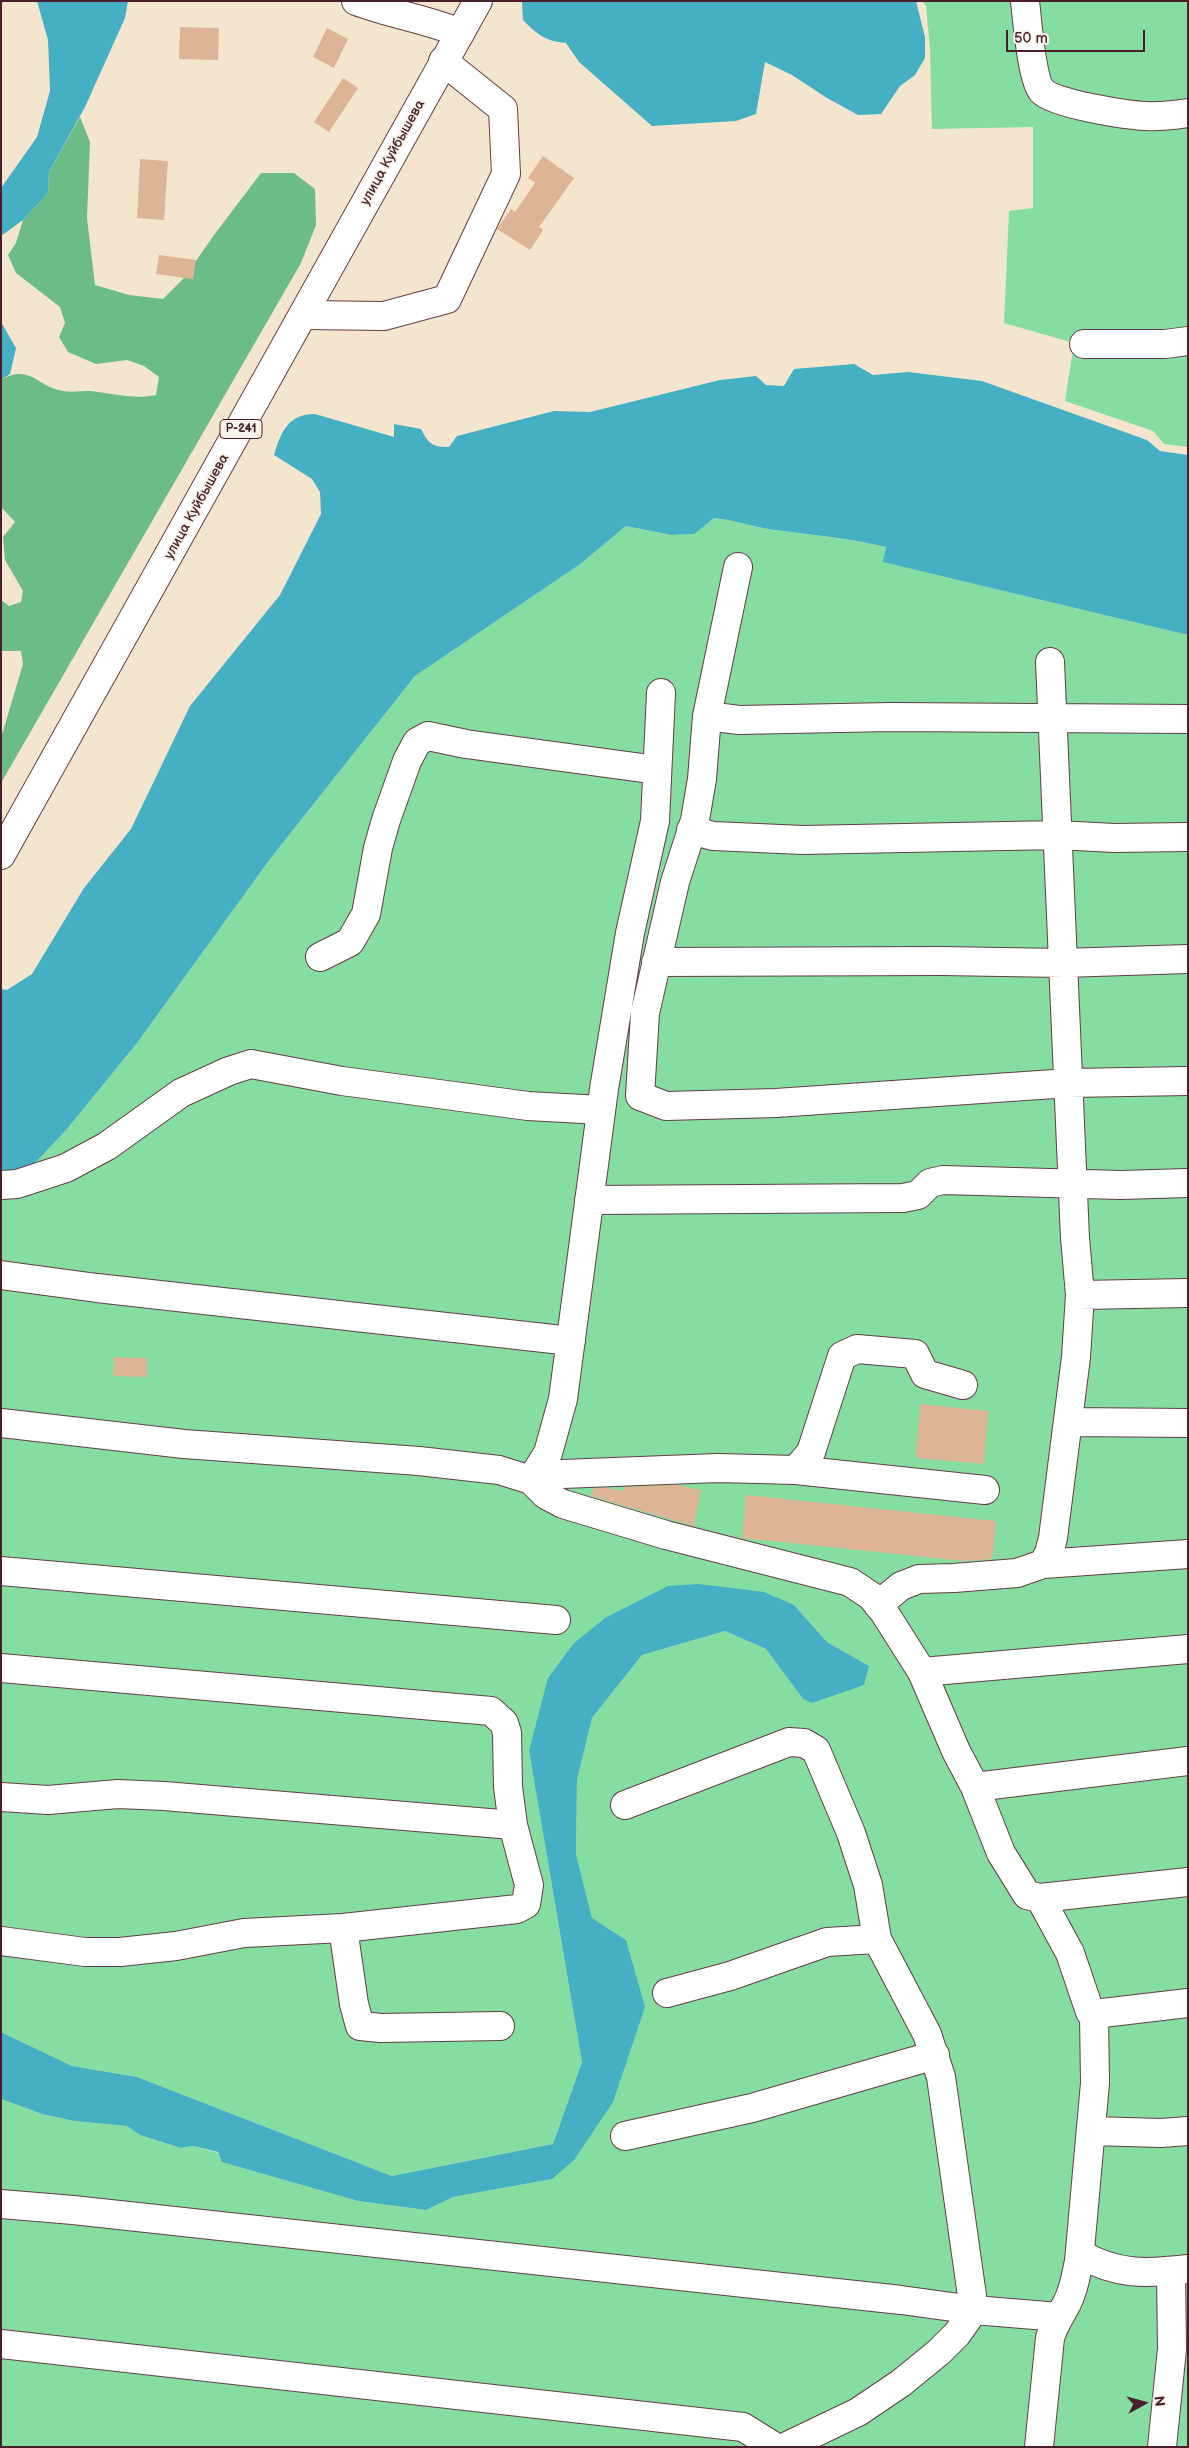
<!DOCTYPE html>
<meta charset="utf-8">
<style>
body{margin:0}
#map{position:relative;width:1189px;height:2448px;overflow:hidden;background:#f4e5ce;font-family:"Balsamiq Sans",sans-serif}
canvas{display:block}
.frame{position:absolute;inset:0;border:2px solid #4a1f2b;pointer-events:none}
.north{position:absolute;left:1119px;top:2378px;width:50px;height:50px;-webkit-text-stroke:4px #f7f3e8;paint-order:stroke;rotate:83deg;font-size:14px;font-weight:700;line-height:20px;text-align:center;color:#4a1f2b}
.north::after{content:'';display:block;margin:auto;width:18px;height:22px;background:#4a1f2b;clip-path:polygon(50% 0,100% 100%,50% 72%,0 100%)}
.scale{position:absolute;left:1006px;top:30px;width:139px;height:22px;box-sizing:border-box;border:2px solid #4a1f2b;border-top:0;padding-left:6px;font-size:15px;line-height:18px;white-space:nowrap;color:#4a1f2b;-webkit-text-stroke:4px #f7f3e8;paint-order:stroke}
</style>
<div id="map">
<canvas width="1189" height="2448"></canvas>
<div class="frame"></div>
<div class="north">N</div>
<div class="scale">50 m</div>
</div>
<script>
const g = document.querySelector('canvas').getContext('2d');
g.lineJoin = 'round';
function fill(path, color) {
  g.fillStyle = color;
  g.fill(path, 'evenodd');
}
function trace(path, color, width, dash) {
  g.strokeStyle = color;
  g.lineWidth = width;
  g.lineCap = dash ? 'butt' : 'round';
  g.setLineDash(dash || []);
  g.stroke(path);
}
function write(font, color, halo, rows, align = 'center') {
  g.font = font + ' "Balsamiq Sans",sans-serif';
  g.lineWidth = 4;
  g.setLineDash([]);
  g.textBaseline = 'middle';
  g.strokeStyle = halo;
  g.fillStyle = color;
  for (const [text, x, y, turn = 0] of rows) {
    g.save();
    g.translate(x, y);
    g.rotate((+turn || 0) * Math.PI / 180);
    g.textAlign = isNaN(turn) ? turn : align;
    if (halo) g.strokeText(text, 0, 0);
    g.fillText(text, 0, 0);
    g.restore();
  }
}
fill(new Path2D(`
 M 922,1 L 1188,1 L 1188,447 L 1164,444 L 1153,431 L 1065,401 L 1074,343 L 1004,323 L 1009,211 L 1033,208 L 1033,127 L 932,129 L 930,48 L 926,6 Z
 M 713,518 C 734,520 754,527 775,530 C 812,535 849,538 886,547 L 884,562 L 1188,635 L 1188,2447 L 1,2447 L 1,2099 L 42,2114 L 74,2121 L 127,2126 L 140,2135 L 181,2148 L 193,2146 L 218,2153 L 223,2162 L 358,2201 L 426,2210 L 453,2197 L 552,2179 L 626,1940 L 592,1919 L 576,1854 L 577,1780 L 592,1718 L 642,1655 L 725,1631 L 766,1649 L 803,1699 L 869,1666 L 827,1642 L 794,1605 L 730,1589 L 699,1584 L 529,1751 L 582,2062 L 553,2144 L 392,2176 L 137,2077 L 72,2066 L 1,2032 L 1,1172 L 36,1162 L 67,1129 L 137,1043 L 270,859 L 415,676 L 579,565 L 626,526 L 671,535 L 693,534 Z`), '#86dda1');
fill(new Path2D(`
 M 80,117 L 90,142 L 87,218 L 95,285 L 129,295 L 163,299 L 184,278 L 214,235 L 261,173 L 294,173 L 315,189 L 316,225 L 301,263 L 1,783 L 1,738 L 23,664 L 21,651 L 1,651 L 1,600 L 9,606 L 21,602 L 23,591 L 5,560 L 3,537 L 15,522 L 1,507 L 1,380 C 29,364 36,385 59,390 C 68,393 80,391 90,391 C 111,393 135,400 156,395 L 159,377 L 144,366 L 127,360 L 96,364 L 68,352 L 59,337 L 65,323 L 60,307 L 16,273 L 8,255 L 16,243 L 23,220 L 48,193 L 49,172 Z`), '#6cbc87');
fill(new Path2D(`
 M 37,1 L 128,1 L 125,18 L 85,107 L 49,172 L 48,193 L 23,220 L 1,236 L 1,188 L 37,137 L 50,91 L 48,40 Z
 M 522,1 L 916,1 L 925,37 L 925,58 L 915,75 L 900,86 L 881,114 L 858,115 L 827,98 L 792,75 L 765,62 L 756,114 L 736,121 L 652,126 L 579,62 L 566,43 C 545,41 538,35 523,20 Z
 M 1,322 L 16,348 L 10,374 L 1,380 Z
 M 854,364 L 873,375 L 908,372 L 982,381 L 1147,440 L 1160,451 L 1188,455 L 1188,635 L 883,562 L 886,547 C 849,538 812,535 775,530 C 754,527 734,520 714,518 L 694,534 L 671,535 L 626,526 L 579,565 L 415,676 L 270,859 L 137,1043 L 67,1129 L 36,1162 L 14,1172 L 1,1172 L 1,989 L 7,990 L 32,974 L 84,888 L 131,829 L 190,706 L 280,595 L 321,514 L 320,492 L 312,479 L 274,455 C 281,432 288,414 315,414 L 394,437 L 394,424 L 421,429 C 428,443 433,448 449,447 L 457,436 L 554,411 L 590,412 L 720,380 L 756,376 L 766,385 L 784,386 L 794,369 Z
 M 699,1584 L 764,1592 L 794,1605 L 827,1642 L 869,1666 L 864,1685 L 812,1703 L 803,1699 L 766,1649 L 725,1631 L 642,1655 L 592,1718 L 577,1780 L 576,1854 L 592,1918 L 626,1940 L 645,2007 L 613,2102 L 574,2160 L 552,2179 L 453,2197 L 426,2210 L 358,2201 L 222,2162 L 218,2152 L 193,2146 L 181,2148 L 140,2135 L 127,2126 L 74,2121 L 42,2114 L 1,2099 L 1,2032 L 72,2066 L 137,2077 L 392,2176 L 553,2144 L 582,2062 L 529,1751 L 548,1678 L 574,1643 L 605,1618 L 668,1586 Z`), '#45afc4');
fill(new Path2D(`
 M 180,27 L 219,28 L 218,60 L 179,59 Z
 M 327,28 L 348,39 L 334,68 L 313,57 Z
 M 343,78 L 358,88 L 329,132 L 314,122 Z
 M 543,156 L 574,178 L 539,227 L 543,230 L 530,250 L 497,229 L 511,209 L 515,212 L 535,183 L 528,178 Z
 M 140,159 L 168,161 L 164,220 L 137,218 Z
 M 159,255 L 196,260 L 193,279 L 156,274 Z
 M 114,1357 L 147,1358 L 147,1377 L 113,1376 Z
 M 920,1404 L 988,1411 L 984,1464 L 916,1458 Z
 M 677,1485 L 701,1490 L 694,1526 L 591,1496 L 593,1488 L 609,1488 L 624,1491 L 624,1487 Z
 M 746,1495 L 996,1521 L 992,1559 L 965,1561 L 742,1538 Z`), '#ddb496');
const minor = new Path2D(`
 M 356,1 C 390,14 427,19 460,33
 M 1025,1 C 1027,19 1032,80 1042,91 C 1054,104 1126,115 1146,116 C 1160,117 1174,115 1188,113
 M 305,315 L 384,316 L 447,299 L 506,174 L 503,109 L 443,61
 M 1084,344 L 1165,344 L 1188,341
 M 738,567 L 707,716 L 702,779 L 695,820 L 675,882 L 645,1013 L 640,1096 L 666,1106 L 776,1103 L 1069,1083 L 1188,1081
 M 707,716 L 739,720 L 891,717 L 1188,719
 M 691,830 L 713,836 L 803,840 L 1057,835 L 1114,838 L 1188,837
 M 320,957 L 350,942 L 366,914 L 378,848 L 386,820 L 407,761 L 417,742 L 428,736 L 466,744 L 657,770
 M 656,962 L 941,961 L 1063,963 L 1188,959
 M 1,1185 L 17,1184 L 66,1168 L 107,1146 L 181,1093 L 229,1071 L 251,1064 L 342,1081 L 528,1106 L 601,1110
 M 589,1200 L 903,1198 L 918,1195 L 930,1183 L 943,1180 L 1121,1185 L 1188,1183
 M 1,1275 L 97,1288 L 571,1341
 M 1080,1295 L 1188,1293
 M 1069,1422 L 1188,1423
 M 1,1423 L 184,1444 L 419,1461 L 499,1470 L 531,1480 L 546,1495 L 563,1504 L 666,1535 L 850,1582 L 871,1596 L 884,1612 L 922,1672 L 956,1751 L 975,1787 L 1001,1853 L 1027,1895 L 1040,1898 L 1070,1953 L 1090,2012 L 1094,2014 L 1095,2083 L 1079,2261 C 1076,2275 1074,2290 1067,2303 C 1061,2315 1054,2324 1050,2338 L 1039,2447
 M 796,1470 L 811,1452 L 842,1356 L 857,1349 L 915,1354 L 925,1374 L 963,1385
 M 531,1480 L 548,1453 L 563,1399 L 604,1089 L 630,933 L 655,821 L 661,693
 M 531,1480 L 562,1474 L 718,1468 L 796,1470 L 985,1490
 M 1043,1564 L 1188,1554
 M 1,1571 L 556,1620
 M 878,1605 L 901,1586 L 919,1579 L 954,1578 L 1017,1573 L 1043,1564 L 1049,1553 L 1053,1538 L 1076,1357 L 1080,1295 L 1075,1238 L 1050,662
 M 1,1668 L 491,1711 L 504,1723 L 507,1733 L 508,1787 L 513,1825 L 529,1885 L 526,1904 L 517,1909 L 343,1928 L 244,1933 L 176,1946 L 120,1952 L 85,1952 L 1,1941
 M 922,1672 L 1188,1649
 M 975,1787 L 1188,1761
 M 1,1797 L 48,1800 L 118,1794 L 164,1796 L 513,1825
 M 1040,1898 L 1188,1882
 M 343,1928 L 354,2004 L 360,2026 L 381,2028 L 500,2026
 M 667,1993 L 730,1976 L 827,1942 L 877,1939
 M 1094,2014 L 1188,2003
 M 1091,2131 L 1161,2133 L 1188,2131
 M 625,2136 L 752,2108 L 935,2055
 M 1,2204 L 73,2210 L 901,2300 L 974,2310 L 941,2077 L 927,2034 L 877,1939 L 868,1885 L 851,1833 L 816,1750 L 804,1743 L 789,1742 L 625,1805
 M 1080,2254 C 1117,2275 1145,2274 1188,2269
 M 1,2344 L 743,2427 L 775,2447
 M 785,2447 L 858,2412 L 901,2383 L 939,2352 L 957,2334 L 974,2310 L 1059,2317
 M 1162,2447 L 1172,2349 L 1171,2271`);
const highway = new Path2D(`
 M 1,855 L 478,1`);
trace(minor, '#643d43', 30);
trace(highway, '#643d43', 30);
trace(minor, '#fff', 28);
trace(highway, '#fff', 28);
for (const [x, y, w] of [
 [241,429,42]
]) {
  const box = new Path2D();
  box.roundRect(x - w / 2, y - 9.5, w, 19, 4);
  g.fillStyle = '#f7f3e8';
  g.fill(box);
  trace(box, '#4a1f2b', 1);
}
write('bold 12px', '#4a1f2b', null, [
 ["Р-241",241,429]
]);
write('14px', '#4a1f2b', '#f7f3e8', [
 ["улица Куйбышева",393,153,-61],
 ["улица Куйбышева",197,507,-61]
]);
</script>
